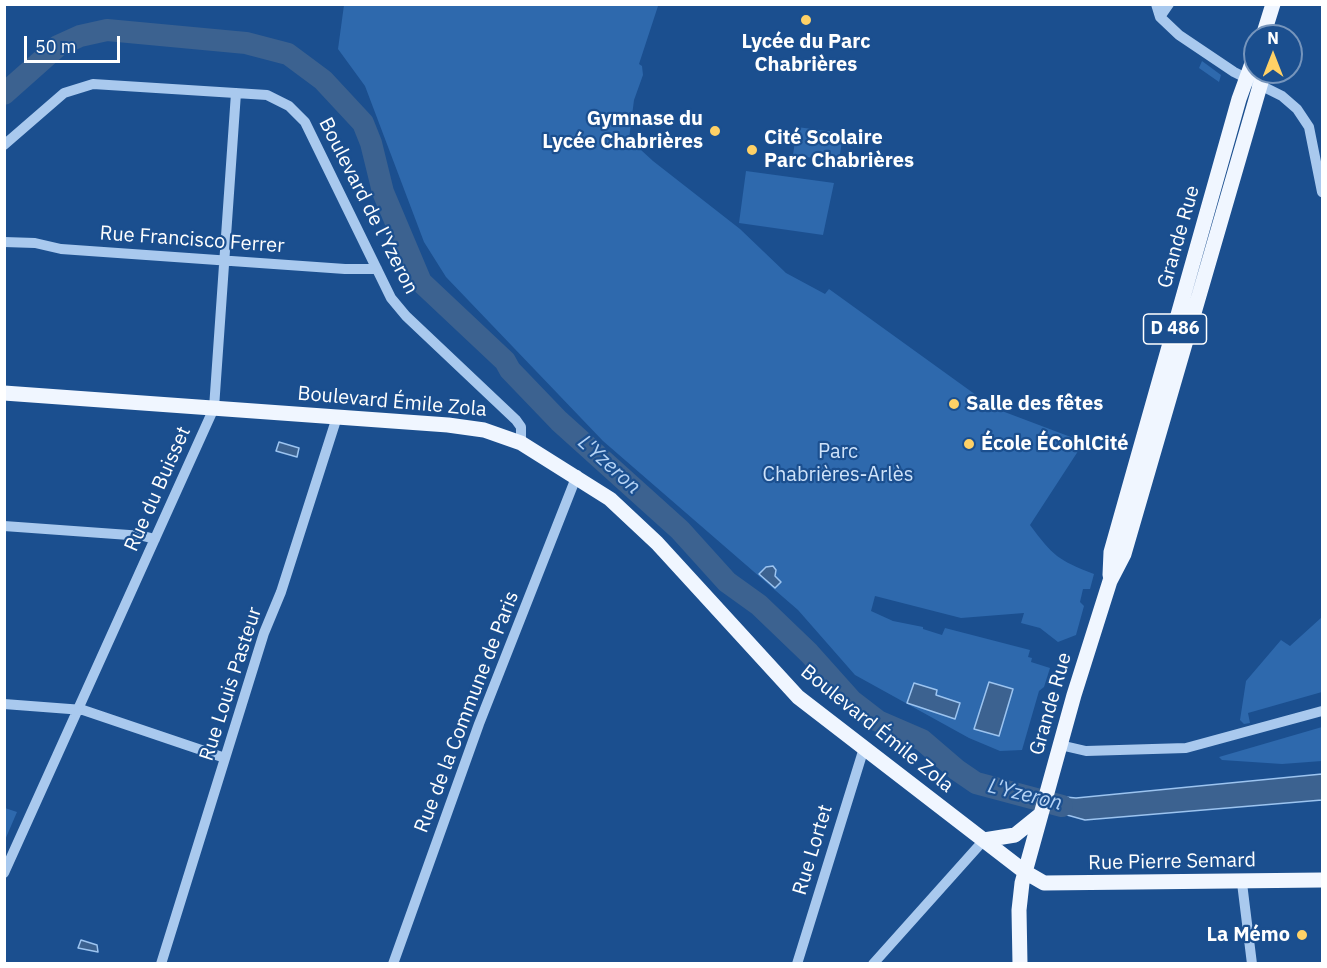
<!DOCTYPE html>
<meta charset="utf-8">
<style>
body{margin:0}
#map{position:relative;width:1327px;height:968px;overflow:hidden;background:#1b4f8f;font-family:"IBM Plex Sans",sans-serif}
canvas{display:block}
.frame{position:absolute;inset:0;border:6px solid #fff;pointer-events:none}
.north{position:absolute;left:1243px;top:24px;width:60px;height:60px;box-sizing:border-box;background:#1b4f8f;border:2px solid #7695bc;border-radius:50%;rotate:0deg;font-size:16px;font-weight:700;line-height:24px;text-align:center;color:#fff}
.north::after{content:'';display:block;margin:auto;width:21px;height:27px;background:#ffd166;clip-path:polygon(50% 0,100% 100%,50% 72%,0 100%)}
.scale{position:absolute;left:24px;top:36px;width:96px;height:27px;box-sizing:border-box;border:3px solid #fff;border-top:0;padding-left:8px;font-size:18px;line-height:21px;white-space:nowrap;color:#fff;-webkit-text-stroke:4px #1b4f8f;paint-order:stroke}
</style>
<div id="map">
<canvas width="1327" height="968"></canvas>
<div class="frame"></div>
<div class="north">N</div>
<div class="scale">50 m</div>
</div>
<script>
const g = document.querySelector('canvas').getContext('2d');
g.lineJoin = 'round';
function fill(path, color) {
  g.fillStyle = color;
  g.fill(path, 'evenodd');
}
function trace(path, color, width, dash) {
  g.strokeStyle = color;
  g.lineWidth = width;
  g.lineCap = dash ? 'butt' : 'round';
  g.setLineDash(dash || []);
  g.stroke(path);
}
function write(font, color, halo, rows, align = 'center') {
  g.font = font + ' "IBM Plex Sans",sans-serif';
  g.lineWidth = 4.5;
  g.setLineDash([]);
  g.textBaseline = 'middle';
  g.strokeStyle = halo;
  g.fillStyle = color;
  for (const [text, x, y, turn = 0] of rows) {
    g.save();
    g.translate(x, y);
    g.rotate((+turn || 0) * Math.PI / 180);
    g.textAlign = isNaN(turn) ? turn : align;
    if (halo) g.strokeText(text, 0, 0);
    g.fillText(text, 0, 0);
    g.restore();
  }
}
fill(new Path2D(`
 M 344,5 L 655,5 L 658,6 L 639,64 L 642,66 L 643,75 L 634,100 L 629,139 L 653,161 L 740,229 L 786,273 L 825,294 L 829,289 L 994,408 L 1084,442 L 1030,525 C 1053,556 1058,560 1094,574 L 1090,589 L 1083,589 L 1080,602 L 1084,606 L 1076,635 L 1058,642 L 1040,628 L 1021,623 L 1024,613 L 961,618 L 875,596 L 871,611 L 893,621 L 923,627 L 923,629 L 942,635 L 945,628 L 1030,650 L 1028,657 L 1032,658 L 1031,662 L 1050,668 L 1044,687 L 1039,691 L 1022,750 L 1000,751 L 969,738 L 855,675 L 798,610 L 603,441 L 446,277 L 424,242 L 365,86 L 338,49 Z
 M 1202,61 L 1221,75 L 1219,82 L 1199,68 Z
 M 797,127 L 843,133 L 839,162 L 793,155 Z
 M 746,171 L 834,183 L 823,235 L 739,223 Z
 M 1322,617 L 1322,692 L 1248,713 L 1250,723 L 1244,724 L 1240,720 L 1246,681 L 1281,640 L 1290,646 Z
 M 1322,727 L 1322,761 L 1282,764 L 1222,760 L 1219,757 Z
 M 5,808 L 17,812 L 5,840 L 4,808 Z`), '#2e69ad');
const water = new Path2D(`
 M 279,442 L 299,448 L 297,457 L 276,451 Z
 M 773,566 L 776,570 L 775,576 L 781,582 L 775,588 L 759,574 L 766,567 Z
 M 989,682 L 1013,689 L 999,736 L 974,729 Z
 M 914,683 L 937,690 L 936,695 L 960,703 L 955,719 L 907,703 Z
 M 1322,774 L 1322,800 L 1085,820 L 1031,805 L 1034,794 L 1076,798 Z
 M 81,940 L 97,945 L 98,952 L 78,948 Z`);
fill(water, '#3c6290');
trace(water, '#9cc4f0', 1.5);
trace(new Path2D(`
 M 4,94 L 58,46 L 80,36 L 107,30 L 246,43 L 288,54 L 323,80 L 363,123 L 371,143 L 383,192 L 421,282 L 505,361 L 510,370 L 559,421 L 680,530 L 727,582 L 759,605 L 809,653 L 852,701 L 878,721 L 922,740 L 957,770 L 976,783 L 1062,806`), '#3c6290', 22);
trace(new Path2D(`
 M 1156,4 L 1160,17 L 1179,35 L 1234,72 L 1282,96 L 1297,109 L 1309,127 L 1322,192
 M 1160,17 L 1169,4
 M 4,145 L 64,93 L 93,84 L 267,95 L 289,106 L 305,122 L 391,298 L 406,316 L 516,420 L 521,427 L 521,443
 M 4,242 L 35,243 L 61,249 L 345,269 L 377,269
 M 4,526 L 143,536 L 155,539
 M 4,704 L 83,710 L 225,758
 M 1060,745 L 1086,751 L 1186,748 L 1322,711
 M 4,873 L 214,408 L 236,93
 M 1242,883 L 1252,964
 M 161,964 L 264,633 L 281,592 L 337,417
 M 393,964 L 479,724 L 577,475
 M 797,964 L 864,748
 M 873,964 L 984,840`), '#a9c9ee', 10);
trace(new Path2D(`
 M 1263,36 L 1273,4
 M 4,393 L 448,425 L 484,430 L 521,443 L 610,499 L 657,543 L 798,697 L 1025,872 L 1044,883 L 1322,880
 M 1110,575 L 1111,552 L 1239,99 L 1255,55
 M 984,840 L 1015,835 L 1041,814
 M 1020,964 L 1019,910 L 1022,883 L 1074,695 L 1110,581 L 1124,554 L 1264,72`), '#f0f6ff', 15);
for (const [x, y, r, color] of [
 [806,20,6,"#ffd166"],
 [715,131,6,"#ffd166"],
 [752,150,6,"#ffd166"],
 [954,404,6,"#ffd166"],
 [969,444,6,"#ffd166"],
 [1302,935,6,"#ffd166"]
]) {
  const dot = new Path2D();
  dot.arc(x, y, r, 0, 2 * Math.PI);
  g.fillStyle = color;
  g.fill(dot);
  trace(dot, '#1b4f8f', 2);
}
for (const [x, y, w] of [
 [1175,329,63]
]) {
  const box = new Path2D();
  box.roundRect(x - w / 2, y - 15, w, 30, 4.5);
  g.fillStyle = '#1b4f8f';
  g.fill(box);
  trace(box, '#fff', 1.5);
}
write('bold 18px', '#fff', null, [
 ["D 486",1175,329]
]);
write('bold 20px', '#fff', '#1b4f8f', [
 ["Lycée du Parc",806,42,"center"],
 ["Chabrières",806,65,"center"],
 ["Gymnase du",703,119,"right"],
 ["Lycée Chabrières",703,142,"right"],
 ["Cité Scolaire",764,138],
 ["Parc Chabrières",764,161],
 ["Salle des fêtes",966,404],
 ["École ÉCohlCité",981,444],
 ["La Mémo",1290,935,"right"]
], 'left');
write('20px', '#fff', '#1b4f8f', [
 ["Boulevard de l'Yzeron",368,206,63],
 ["Grande Rue",1179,237,-74],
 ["Rue Francisco Ferrer",192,240,4],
 ["Boulevard Émile Zola",392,402,5],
 ["Rue du Buisset",158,489,-66],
 ["Rue Louis Pasteur",231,684,-72],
 ["Grande Rue",1051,704,-74],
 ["Rue de la Commune de Paris",467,712,-69],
 ["Boulevard Émile Zola",877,729,39],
 ["Rue Lortet",813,850,-73],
 ["Rue Pierre Semard",1172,862,-1]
]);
write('20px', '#cfe3fa', '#1b4f8f', [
 ["Parc",838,452],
 ["Chabrières-Arlès",838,475]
]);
write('italic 21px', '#b5d3f5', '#1b4f8f', [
 ["L'Yzeron",609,465,42],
 ["L'Yzeron",1025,795,14]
]);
</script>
